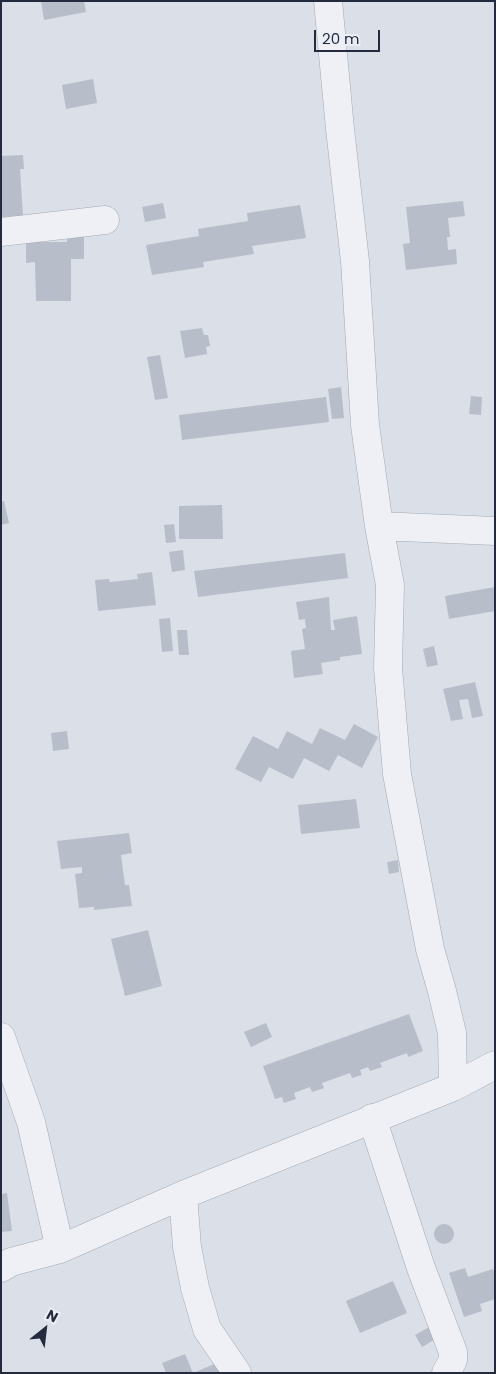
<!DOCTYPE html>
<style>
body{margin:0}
#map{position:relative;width:496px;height:1374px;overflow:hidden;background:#dbdfe7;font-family:Poppins,sans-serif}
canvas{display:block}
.frame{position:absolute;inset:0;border:2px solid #242b3e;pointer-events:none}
.north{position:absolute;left:20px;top:1304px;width:50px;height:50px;-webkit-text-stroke:4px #ebeef5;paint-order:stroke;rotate:29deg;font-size:14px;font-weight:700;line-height:20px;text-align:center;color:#242b3e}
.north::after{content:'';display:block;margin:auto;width:18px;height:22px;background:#242b3e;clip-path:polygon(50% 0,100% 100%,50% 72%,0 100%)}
.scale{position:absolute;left:314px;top:30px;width:66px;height:22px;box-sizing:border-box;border:2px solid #242b3e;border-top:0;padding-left:6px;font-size:15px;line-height:18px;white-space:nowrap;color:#242b3e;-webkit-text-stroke:4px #ebeef5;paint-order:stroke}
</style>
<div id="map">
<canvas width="496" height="1374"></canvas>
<div class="frame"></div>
<div class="north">N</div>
<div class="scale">20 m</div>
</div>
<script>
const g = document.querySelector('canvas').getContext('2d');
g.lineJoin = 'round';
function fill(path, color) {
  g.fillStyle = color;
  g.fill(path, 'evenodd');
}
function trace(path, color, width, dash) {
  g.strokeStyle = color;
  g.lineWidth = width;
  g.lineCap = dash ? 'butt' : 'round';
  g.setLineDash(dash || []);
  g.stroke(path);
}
fill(new Path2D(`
 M 41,1 L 84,1 L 86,12 L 44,20 Z
 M 93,79 L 97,103 L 66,109 L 62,85 Z
 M 23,155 L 24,169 L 20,169 L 23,216 L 1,217 L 1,156 Z
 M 463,201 L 465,216 L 448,218 L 450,237 L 447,237 L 448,250 L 456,249 L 457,264 L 406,270 L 403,244 L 410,243 L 406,207 Z
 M 163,203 L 166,218 L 145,222 L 142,207 Z
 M 300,205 L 306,238 L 252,246 L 254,254 L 203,262 L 204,267 L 152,275 L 146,245 L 199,236 L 198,229 L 248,221 L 247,213 Z
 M 67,235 L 84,235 L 84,259 L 71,259 L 71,301 L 36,301 L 35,262 L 26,263 L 26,242 L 67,242 Z
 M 202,328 L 204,335 L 208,335 L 210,346 L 206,347 L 207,354 L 185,358 L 180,331 Z
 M 160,355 L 168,398 L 155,400 L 147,357 Z
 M 341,387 L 344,418 L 332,419 L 328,389 Z
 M 471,396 L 482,397 L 481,415 L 469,414 Z
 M 326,397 L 329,422 L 182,440 L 179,415 Z
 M 4,501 L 9,523 L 1,525 L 1,502 Z
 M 222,505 L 223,539 L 179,539 L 179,506 Z
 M 174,524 L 176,542 L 166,543 L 164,525 Z
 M 183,550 L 185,570 L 172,572 L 169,552 Z
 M 345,553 L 348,578 L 198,597 L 194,571 Z
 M 152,572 L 156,605 L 98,611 L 95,580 L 109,579 L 110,582 L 138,579 L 137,574 Z
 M 495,587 L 495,611 L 449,619 L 445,596 Z
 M 329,597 L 331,630 L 335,630 L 333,620 L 357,616 L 362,654 L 340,657 L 340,660 L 321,663 L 323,674 L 294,678 L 291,651 L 305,649 L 302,629 L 306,628 L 305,619 L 299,620 L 296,602 Z
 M 170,618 L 173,651 L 162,652 L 159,619 Z
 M 177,630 L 187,630 L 189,655 L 179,655 Z
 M 434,646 L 438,665 L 427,667 L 423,649 Z
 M 475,682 L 483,716 L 472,718 L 468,699 L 459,700 L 463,719 L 451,721 L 443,689 Z
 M 354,724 L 378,737 L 362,768 L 338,755 L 329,771 L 304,758 L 293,779 L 269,767 L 261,782 L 235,769 L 253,736 L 278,749 L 287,731 L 312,744 L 320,728 L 345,740 Z
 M 67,731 L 69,749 L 53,751 L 51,733 Z
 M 356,799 L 360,828 L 301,834 L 298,805 Z
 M 129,833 L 132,853 L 121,855 L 125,885 L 129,885 L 132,906 L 94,910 L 94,907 L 79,908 L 75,874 L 82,873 L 82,867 L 61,869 L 57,841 Z
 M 398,860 L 399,872 L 389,874 L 387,862 Z
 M 148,930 L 162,986 L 125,996 L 111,939 Z
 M 409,1014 L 423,1051 L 408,1057 L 407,1053 L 380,1063 L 382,1067 L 370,1071 L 368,1067 L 360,1070 L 362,1075 L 352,1078 L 350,1073 L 322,1083 L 324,1088 L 312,1092 L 310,1087 L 294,1093 L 296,1099 L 284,1103 L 282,1097 L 275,1099 L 263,1066 Z
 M 266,1023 L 272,1037 L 251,1047 L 244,1032 Z
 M 7,1193 L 12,1231 L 1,1232 L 1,1194 Z
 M434 1234a10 10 0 1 1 20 0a10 10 0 1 1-20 0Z
 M 465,1268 L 468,1277 L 493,1269 L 495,1275 L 495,1299 L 480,1304 L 482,1311 L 464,1317 L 449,1273 Z
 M 393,1281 L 407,1313 L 360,1333 L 346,1301 Z
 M 433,1325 L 439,1337 L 422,1347 L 415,1335 Z
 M 185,1354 L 193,1373 L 166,1373 L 162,1363 Z
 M 226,1359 L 232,1373 L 193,1373 Z`), '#b8bdca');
const minor = new Path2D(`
 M 328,1 L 340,129 L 355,261 L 365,425 L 379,526 L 390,585 L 388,668 L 397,774 L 430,949 L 442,991 L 452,1033 L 453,1087
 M 1,232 L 105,220
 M 379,526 L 495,531
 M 1,1037 L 31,1122 L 60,1249 L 183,1195 L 453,1087 L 495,1065
 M 372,1118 L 421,1268 L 453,1352 L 453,1360 L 446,1373
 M 183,1195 L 187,1247 L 195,1288 L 207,1329 L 237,1373
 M 1,1268 L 11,1262 L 60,1249`);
trace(minor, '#a4a9b4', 29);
trace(minor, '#eef0f5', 28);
</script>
